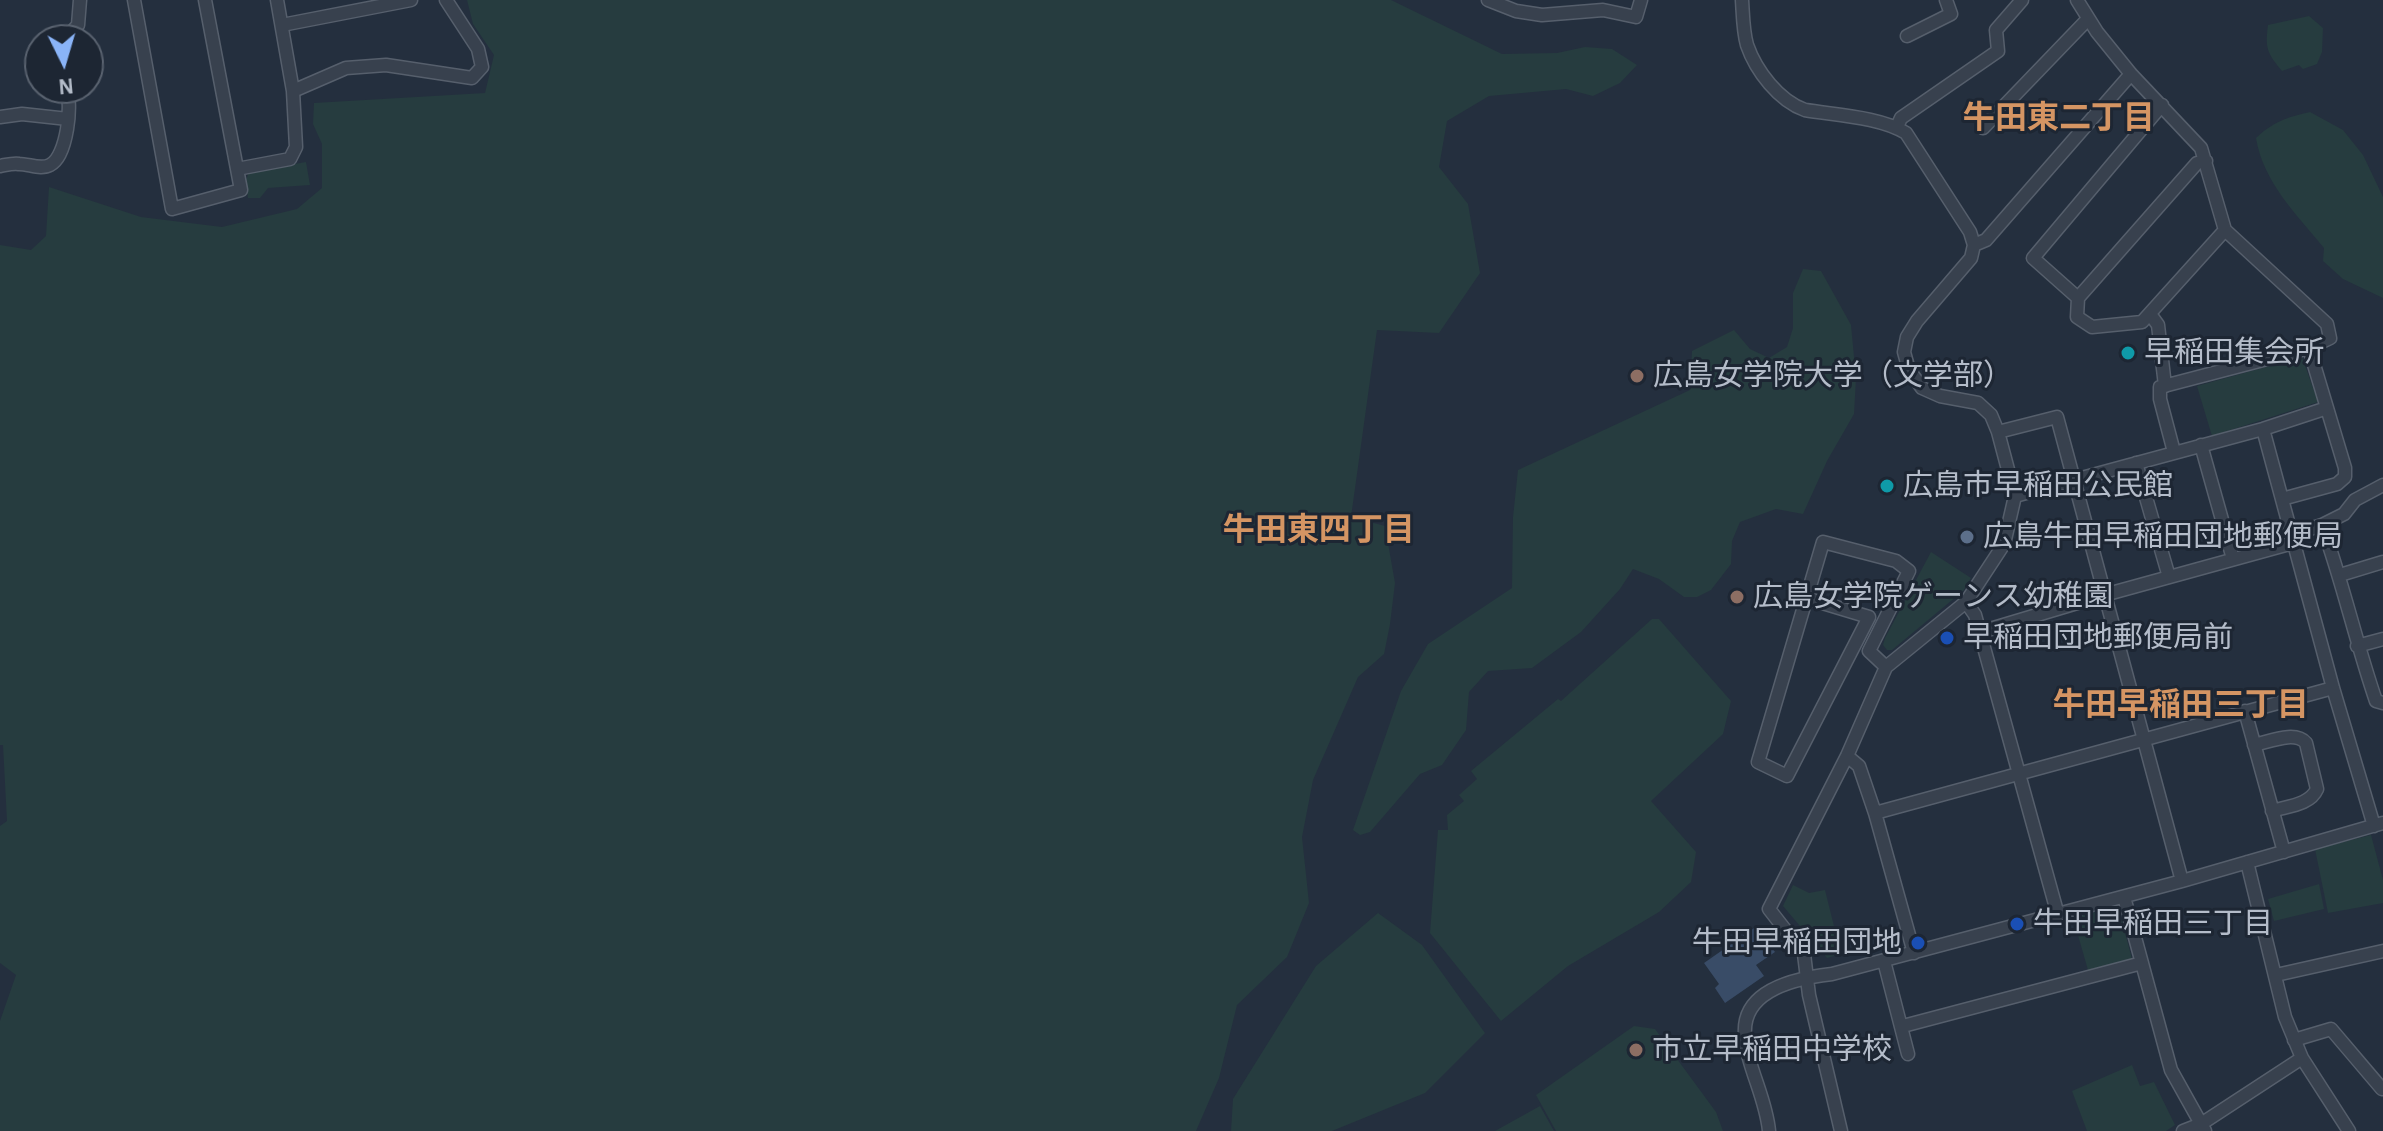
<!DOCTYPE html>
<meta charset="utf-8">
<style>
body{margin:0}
#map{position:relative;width:2383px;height:1131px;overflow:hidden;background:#242f3e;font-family:"Alegreya Sans",sans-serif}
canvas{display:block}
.north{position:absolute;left:24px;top:24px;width:80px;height:80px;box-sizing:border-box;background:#1d2633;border:2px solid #59626f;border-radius:50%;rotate:175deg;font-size:22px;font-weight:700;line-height:32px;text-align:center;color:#b4bcc9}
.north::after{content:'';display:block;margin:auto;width:28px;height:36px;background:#8ab4f8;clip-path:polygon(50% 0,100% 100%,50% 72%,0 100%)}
</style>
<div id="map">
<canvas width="2383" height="1131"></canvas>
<div class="north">N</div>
</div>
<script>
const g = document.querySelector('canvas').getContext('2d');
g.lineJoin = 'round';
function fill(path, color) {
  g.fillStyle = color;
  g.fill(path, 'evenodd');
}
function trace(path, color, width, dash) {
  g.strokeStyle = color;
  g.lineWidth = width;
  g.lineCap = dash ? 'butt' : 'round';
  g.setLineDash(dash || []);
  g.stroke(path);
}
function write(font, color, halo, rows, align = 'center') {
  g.font = font + ' "Alegreya Sans","Noto Sans JP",sans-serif';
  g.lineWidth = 6;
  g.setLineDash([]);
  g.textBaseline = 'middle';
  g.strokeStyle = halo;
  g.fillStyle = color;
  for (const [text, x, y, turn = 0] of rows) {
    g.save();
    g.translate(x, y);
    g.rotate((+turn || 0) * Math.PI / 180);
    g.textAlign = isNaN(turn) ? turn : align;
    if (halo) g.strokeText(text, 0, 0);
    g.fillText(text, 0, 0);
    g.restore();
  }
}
fill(new Path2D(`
 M 467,0 L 1391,0 L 1502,54 L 1557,53 L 1585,47 L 1612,49 L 1637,65 L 1620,83 L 1593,96 L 1566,89 L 1489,96 L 1447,121 L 1439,167 L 1468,204 L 1480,273 L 1439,333 L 1377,330 L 1351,517 L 1385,526 L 1395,583 L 1390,624 L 1384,654 L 1358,677 L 1313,780 L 1302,837 L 1309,903 L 1287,957 L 1237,1005 L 1219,1078 L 1196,1131 L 0,1131 L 0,1021 L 16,975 L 0,963 L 0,826 L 7,821 L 3,745 L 0,745 L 0,245 L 31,250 L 46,236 L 49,187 L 141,217 L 222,227 L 297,209 L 322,188 L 322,144 L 313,124 L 314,103 L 485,93 L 494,55 L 473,24 Z
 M 2309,16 L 2323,28 L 2322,52 L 2317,64 L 2303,69 L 2299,65 L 2282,71 C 2267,53 2265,48 2268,25 Z
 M 2310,112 L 2343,130 L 2363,155 L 2383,197 L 2383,298 L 2343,279 L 2323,261 L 2324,248 C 2297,215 2263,182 2256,138 C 2273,122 2287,117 2310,112 Z
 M 306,162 L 310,185 L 268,188 L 260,198 L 248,198 L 246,180 L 249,172 Z
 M 1803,269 L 1821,271 L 1851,325 L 1856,378 L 1854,414 L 1827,461 L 1803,514 L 1776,509 L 1740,522 L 1732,541 L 1731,564 L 1711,590 L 1697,597 L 1684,597 L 1659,579 L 1633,569 L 1620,589 L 1581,632 L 1532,668 L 1488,671 L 1469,692 L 1466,730 L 1442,765 L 1420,774 L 1370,832 L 1360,835 L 1353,830 L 1401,691 L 1428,644 L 1512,588 L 1513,517 L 1518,470 L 1690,390 L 1692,351 L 1734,330 L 1750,349 L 1769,358 L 1787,347 L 1793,328 L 1793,293 Z
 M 2302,357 L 2318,402 L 2212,436 L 2197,386 Z
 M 1931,552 L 1971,578 L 1963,591 L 1892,650 L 1887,650 L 1883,645 L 1885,638 Z
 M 1652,619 L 1659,619 L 1731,701 L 1723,734 L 1651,801 L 1696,852 L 1691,882 L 1659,912 L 1568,966 L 1501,1021 L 1430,933 L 1438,830 L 1448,830 L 1447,815 L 1464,801 L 1459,795 L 1477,779 L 1471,771 L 1558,699 L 1561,701 Z
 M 2371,835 L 2383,880 L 2383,903 L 2328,913 L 2315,849 Z
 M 2319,884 L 2324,909 L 2274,921 L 2268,899 Z
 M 1793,885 L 1809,893 L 1825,890 L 1841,954 L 1827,958 L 1783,906 Z
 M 2118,906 L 2132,959 L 2088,970 L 2073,918 Z
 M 1378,913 L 1422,945 L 1485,1033 L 1425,1093 L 1332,1131 L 1231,1131 L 1233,1099 L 1316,966 Z
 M 1634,1026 L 1655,1029 L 1716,1112 L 1723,1131 L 1556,1131 L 1536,1095 Z
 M 2132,1065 L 2140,1086 L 2154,1082 L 2175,1125 L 2166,1131 L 2087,1131 L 2072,1091 Z
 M 1540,1106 L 1554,1131 L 1495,1131 Z`), '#263c3f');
fill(new Path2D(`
 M 1757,926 L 1775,952 L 1756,965 L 1764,976 L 1725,1003 L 1715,988 L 1719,984 L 1704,963 Z`), '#394c67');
const minor = new Path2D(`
 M 134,0 L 172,209 L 241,190 L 205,0
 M 1488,0 L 1516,11 L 1542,15 L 1603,10 L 1636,17 L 1641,0
 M 1742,0 C 1743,15 1743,31 1747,45 C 1756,71 1779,101 1805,110 C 1835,115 1881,117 1906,133 L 1970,232 L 1974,245 L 1971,258 L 1917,321 L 1907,337 L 1904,352 L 1909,370 L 1922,388 L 1940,396 L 1978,403 L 1991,415 L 1998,432 L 2015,496 L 2004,544 L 1966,602 L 1886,667 L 1847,756 L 1769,909 L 1804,954 L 1809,995 L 1841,1131
 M 2077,0 L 2097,32 L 2131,74 L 2201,148 L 2225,230 L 2327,324 L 2330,338 L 2309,348 L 2160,387 L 2160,399 L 2174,452
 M 282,25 L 411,0
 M 1907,36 L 1951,14 L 1946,0
 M 64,40 L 78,25 L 80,0
 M 293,91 L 346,68 L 386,65 L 472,78 L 482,67 L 478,49 L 446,0
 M 0,117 L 22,114 L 68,119
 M 1897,127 L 1901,118 L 1998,51 L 1996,30 L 2022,0
 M 1983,128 L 2087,20
 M 2206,161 L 2197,163 L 2078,298 L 2077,317 L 2092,327 L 2142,322 L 2225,230
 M 0,166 C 6,165 13,163 19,164 C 29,164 41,170 50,165 C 67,157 73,103 66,88
 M 237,169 L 290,159 L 296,147 L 293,91 L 277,0
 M 1974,245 L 1986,240 L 2131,74
 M 2078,298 L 2033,258 L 2162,105
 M 2150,314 L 2158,325 L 2165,386
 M 2263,429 L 2333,688 L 2374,826
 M 1998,432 L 2057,417 L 2182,881
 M 2201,445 L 2233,559
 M 2136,463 L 2169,577
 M 2015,496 L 2263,429 L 2327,408
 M 2282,499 L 2337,484 L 2345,477 L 2345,468 L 2309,348
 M 2322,525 L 2344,514 L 2355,500 L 2383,485
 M 2291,535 L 2322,525 C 2343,583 2356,643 2376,701 L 2383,703
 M 2340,575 L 2383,562
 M 1806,598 L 1869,617 L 1787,776 L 1758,762 L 1823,542 L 1896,561 L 1909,571 L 1869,651 L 1886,667
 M 1966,602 L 1975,615 L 2058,915
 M 1980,632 L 2104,595 L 2293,543
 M 2357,646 L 2383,639
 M 2245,711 L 2284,852
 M 2254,745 C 2269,742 2295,730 2306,743 L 2317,789 C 2310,805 2288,806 2272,811
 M 1847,756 L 1859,766 L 1875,813 L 1914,953
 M 1875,813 L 2333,688
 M 2247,862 L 2285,1017 L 2302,1058 L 2349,1131
 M 2124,897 L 2171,1070 L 2205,1131
 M 1884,961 L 1908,1054
 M 2276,975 L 2383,951
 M 1903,1026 L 2142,963
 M 2294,1040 L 2331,1029 L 2382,1089
 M 1769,1131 C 1766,1097 1746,1065 1745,1034 C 1742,989 1797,978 1832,974 L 2182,881 L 2383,823
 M 2183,1131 L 2201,1124 L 2302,1058`);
trace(minor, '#565f6c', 15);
trace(minor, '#38414e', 12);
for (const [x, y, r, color] of [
 [2128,353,8,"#0f9aa8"],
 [1637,376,8,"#8d6e63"],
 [1887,486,8,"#0f9aa8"],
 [1967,537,8,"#5c6f8a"],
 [1737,597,8,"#8d6e63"],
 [1947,638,8,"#1a4fb4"],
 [2017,924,8,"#1a4fb4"],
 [1918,943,8,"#1a4fb4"],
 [1636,1050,8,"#8d6e63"]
]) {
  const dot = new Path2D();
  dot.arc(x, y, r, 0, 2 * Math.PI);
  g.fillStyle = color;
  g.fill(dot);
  trace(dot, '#1d2633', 3);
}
write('30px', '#b4bcc9', '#1d2633', [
 ["早稲田集会所",2144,353],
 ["広島女学院大学（文学部）",1653,376],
 ["広島市早稲田公民館",1903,486],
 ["広島牛田早稲田団地郵便局",1983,537],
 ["広島女学院ゲーンス幼稚園",1753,597],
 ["早稲田団地郵便局前",1963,638],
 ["牛田早稲田三丁目",2033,924],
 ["牛田早稲田団地",1902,943,"right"],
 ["市立早稲田中学校",1652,1050]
], 'left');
write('bold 32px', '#d59563', '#1d2633', [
 ["牛田東二丁目",2059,118],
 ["牛田東四丁目",1319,530],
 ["牛田早稲田三丁目",2181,705]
]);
</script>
